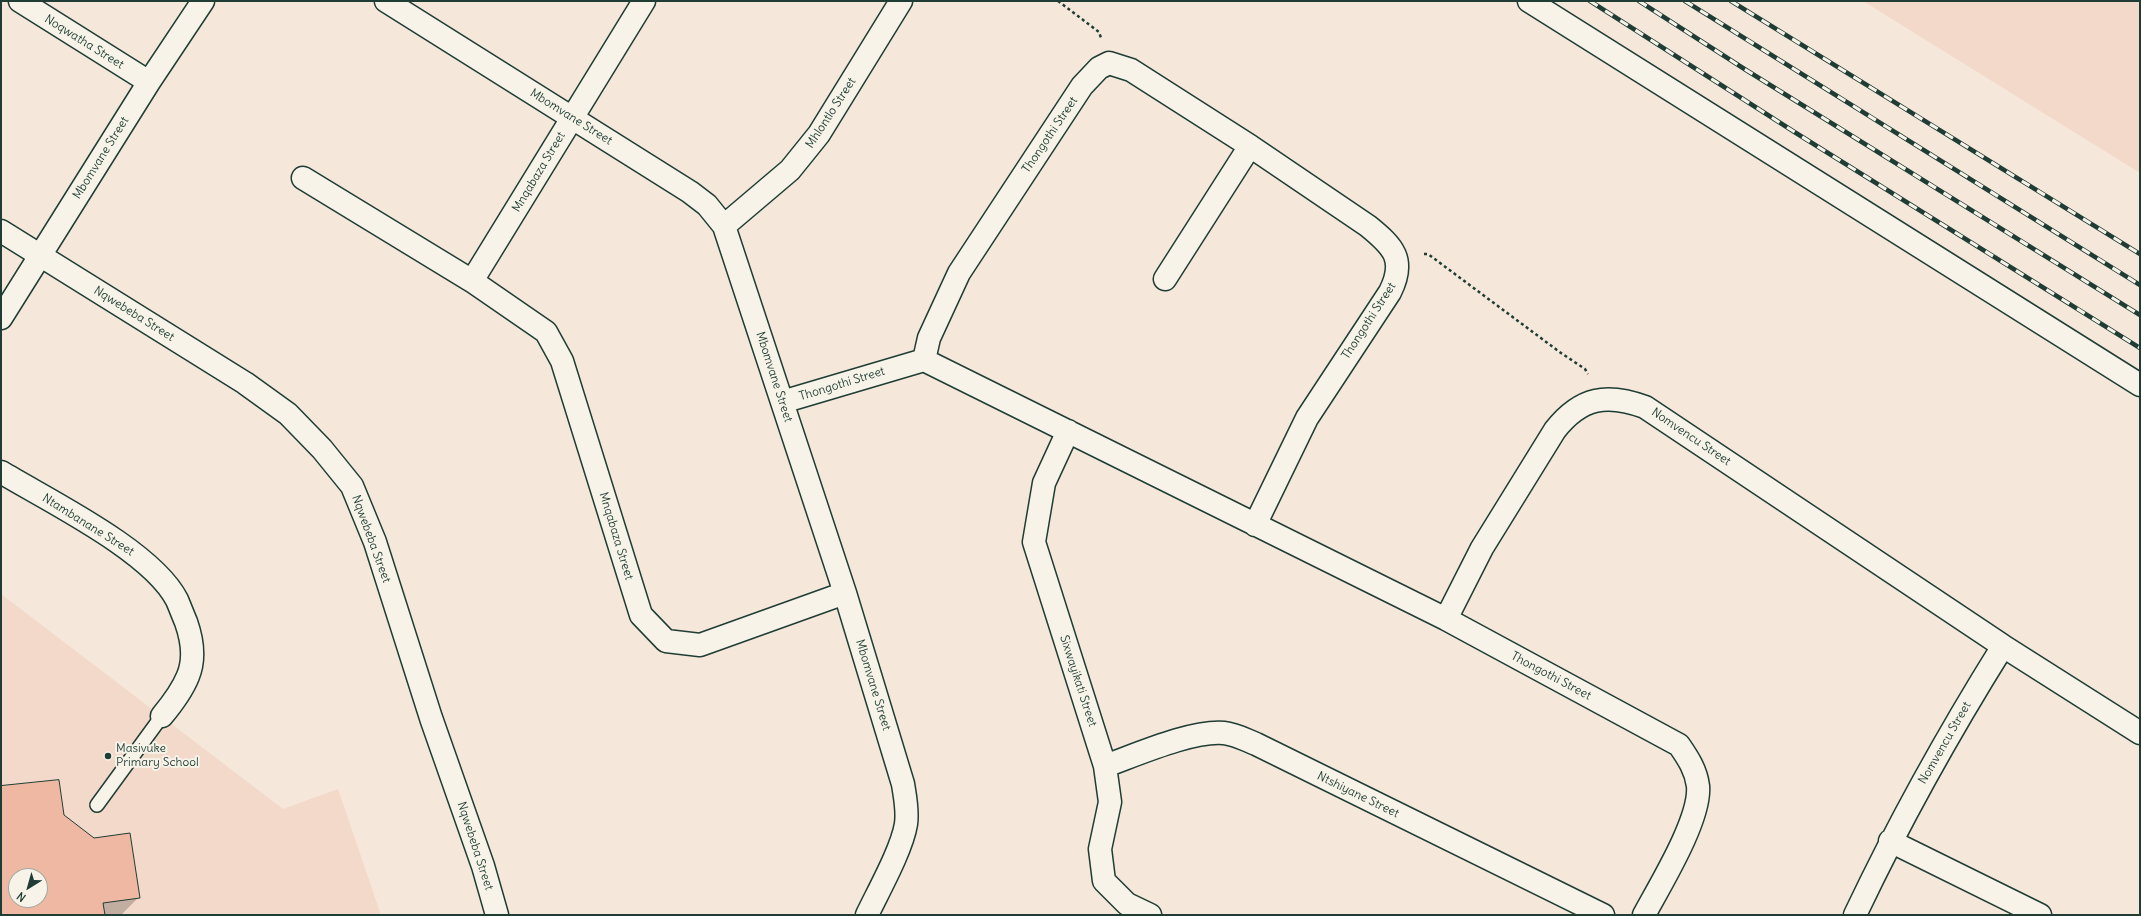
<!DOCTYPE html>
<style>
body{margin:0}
#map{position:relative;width:2141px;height:916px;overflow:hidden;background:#f5e7da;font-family:Delius,sans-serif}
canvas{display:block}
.frame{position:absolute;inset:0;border:2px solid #1f3d34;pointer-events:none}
.north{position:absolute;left:8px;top:868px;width:40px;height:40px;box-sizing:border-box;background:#f7f3e8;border:1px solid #a1aaa0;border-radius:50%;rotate:217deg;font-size:11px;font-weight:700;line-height:16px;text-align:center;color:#1f3d34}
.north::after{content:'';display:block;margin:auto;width:14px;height:18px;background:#1f3d34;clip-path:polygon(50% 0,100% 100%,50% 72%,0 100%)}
</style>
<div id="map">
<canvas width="2141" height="916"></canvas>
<div class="frame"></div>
<div class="north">N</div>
</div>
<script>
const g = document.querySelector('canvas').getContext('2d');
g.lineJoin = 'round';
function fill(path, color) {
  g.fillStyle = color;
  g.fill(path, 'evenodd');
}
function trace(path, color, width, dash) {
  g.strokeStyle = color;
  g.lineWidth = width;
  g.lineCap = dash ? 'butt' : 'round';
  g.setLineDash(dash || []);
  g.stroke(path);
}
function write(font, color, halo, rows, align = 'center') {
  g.font = font + ' Delius,sans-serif';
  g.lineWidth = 4;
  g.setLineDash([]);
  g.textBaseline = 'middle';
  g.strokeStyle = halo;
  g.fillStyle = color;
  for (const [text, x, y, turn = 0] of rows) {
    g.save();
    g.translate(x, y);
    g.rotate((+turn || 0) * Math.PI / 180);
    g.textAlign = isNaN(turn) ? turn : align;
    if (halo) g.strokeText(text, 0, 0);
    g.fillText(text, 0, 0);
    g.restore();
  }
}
fill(new Path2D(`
 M 1863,1 L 2140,1 L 2140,173 Z
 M 1,594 L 283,809 L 338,789 L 381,915 L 1,915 ZM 16,876 L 40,876 L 40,900 L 16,900 Z`), '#f3d9ca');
fill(new Path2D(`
 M 1,787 L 63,815 L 139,897 L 121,915 L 1,915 ZM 16,876 L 40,876 L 40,900 L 16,900 Z`), '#0003');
const building = new Path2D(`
 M 59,780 L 64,815 L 94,838 L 130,833 L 140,898 L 103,903 L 105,915 L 1,915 L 1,786 ZM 16,876 L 40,876 L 40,900 L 16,900 Z`);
fill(building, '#efb8a3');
trace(building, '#1f3d34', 1);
const service = new Path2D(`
 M 97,805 L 162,716`);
const minor = new Path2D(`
 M 20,1 L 149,82
 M 386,1 L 690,192 L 707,205 L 724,226 L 845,593 L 903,784 C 905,797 908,810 906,824 C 902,849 879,890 867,915
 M 1529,1 L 2140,385
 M 303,178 L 472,281 L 546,332 L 562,361 L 641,615 L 666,641 L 700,645 L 845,593
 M 724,226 L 790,170 L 819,134 L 901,1
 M 1,231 L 245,383 L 288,414 L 322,449 L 352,486 L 375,542 L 431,718 L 483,866 L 497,915
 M 1165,279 L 1250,146
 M 472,281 L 644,1
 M 1,318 L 149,82 L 203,1
 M 924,360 L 929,338 L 959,273 L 1082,86 L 1099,68 L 1109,63 L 1131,70 L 1250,146 L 1368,226 C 1394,247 1406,260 1390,292 L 1307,418 L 1255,525
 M 782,402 L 924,360 L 1446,619 L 1679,745 C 1688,758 1696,770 1698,786 C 1701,819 1660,885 1644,915
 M 1068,431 L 1044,483 L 1034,542 L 1105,766 L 1110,802 L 1100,849 L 1104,881 L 1127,904 L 1150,915
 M 1,472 C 49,501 152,551 177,600 C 180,607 183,615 186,622 C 192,639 195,659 188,676 C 182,691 172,704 162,716
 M 1446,619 L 1482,548 L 1555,430 C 1581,397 1607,393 1645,407 L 2003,646 L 2140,733
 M 1105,766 C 1136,755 1192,730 1224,733 C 1235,734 1246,740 1256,744 L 1603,915
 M 1890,841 L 2040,915
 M 1855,915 C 1899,822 1948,734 2003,646`);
trace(service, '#1f3d34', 16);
trace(minor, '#1f3d34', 25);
trace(new Path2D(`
 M 1058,1 L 1099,32 L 1101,38
 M 1424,254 L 1428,254 L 1561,353 L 1585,369 L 1588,374`), '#1f3d34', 2.5, [3, 3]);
trace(service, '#f7f3e8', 13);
trace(minor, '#f7f3e8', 22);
const rail = new Path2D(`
 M 1590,1 L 1796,133 L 2140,348
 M 1639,1 L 1746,70 L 2140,315
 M 1685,1 L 2140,285
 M 1731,1 L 2140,254`);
trace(rail, '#1f3d34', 4.5);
trace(rail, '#f7f3e8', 3, [9]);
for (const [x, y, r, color] of [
 [108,756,4,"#1f3d34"]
]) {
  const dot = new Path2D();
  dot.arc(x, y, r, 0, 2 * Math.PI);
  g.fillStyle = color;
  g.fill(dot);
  trace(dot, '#f7f3e8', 1.5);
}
write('12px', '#1f3d34', '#f7f3e8', [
 ["Noqwatha Street",84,42,32],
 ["Mhlontlo Street",831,113,-57],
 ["Mbomvane Street",571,117,32],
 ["Thongothi Street",1050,135,-56],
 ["Mbomvane Street",101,158,-58],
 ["Mnqabaza Street",539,172,-59],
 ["Nqwebeba Street",134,314,32],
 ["Thongothi Street",1369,321,-57],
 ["Mbomvane Street",774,377,72],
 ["Thongothi Street",842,384,-17],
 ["Nomvencu Street",1691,437,34],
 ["Ntambanane Street",88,525,32],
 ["Mnqabaza Street",616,536,73],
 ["Nqwebeba Street",371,539,70],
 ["Thongothi Street",1551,676,28],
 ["Sixwayikati Street",1078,681,72],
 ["Mbomvane Street",873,685,73],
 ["Nomvencu Street",1945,743,-60],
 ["Ntshiyane Street",1358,795,26],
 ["Nqwebeba Street",475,846,72]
]);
write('12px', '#1f3d34', '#f7f3e8', [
 ["Masivuke",116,749],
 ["Primary School",116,763]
], 'left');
</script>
